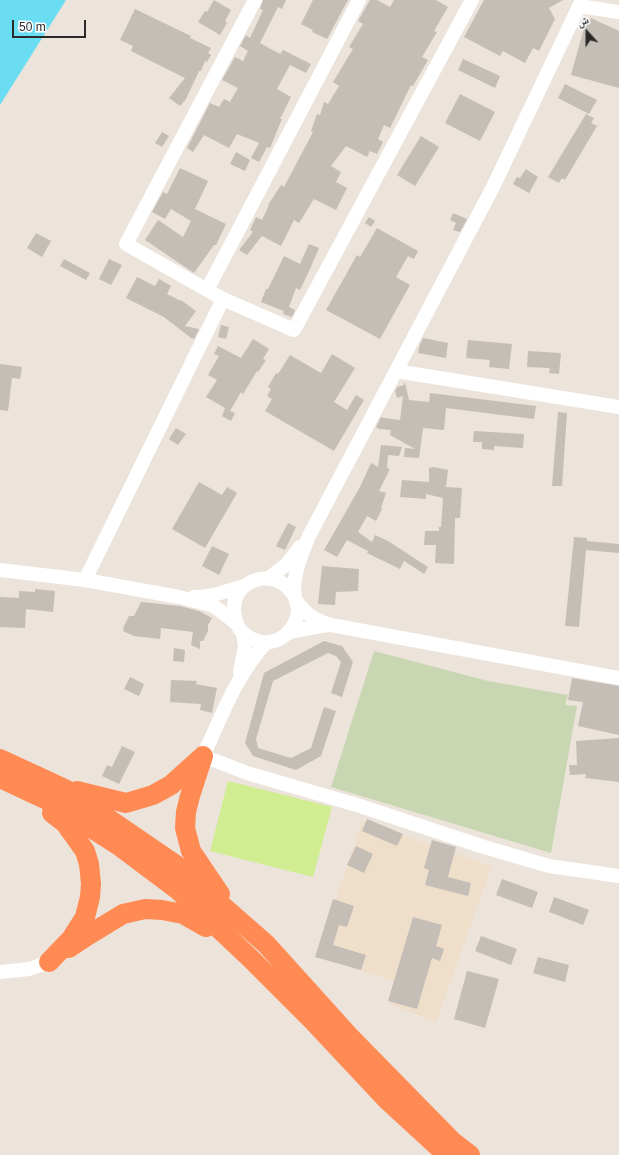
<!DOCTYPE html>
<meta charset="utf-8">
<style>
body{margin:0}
#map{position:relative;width:619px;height:1155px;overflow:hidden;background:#ece3db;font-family:Helvetica,"Noto Naskh Arabic",sans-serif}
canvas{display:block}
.north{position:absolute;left:567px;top:12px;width:40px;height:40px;-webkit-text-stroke:3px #fff;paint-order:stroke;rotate:339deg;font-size:11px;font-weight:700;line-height:16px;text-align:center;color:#2a2a2a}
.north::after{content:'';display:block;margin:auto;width:14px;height:18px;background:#2a2a2a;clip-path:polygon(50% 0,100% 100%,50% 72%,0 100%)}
.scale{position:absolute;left:12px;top:20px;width:74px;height:18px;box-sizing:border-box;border:2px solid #2a2a2a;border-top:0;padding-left:5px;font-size:12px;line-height:14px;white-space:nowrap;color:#2a2a2a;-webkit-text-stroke:3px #fff;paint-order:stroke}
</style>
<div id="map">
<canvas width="619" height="1155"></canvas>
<div class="north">ش</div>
<div class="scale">50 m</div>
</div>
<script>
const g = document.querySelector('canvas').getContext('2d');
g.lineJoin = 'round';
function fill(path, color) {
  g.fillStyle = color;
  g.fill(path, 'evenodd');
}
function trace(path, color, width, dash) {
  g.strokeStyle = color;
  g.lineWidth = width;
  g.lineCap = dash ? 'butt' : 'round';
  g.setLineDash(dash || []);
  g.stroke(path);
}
fill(new Path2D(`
 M 362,821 L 492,866 L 436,1022 L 390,1004 L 396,982 L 317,956 Z`), '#efdeca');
fill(new Path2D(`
 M 374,651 L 488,681 L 568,695 L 565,705 L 577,706 L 551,853 L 331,787 Z`), '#c8d7b2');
fill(new Path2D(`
 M 228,781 L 332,807 L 313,877 L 210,851 Z`), '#d0ed91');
fill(new Path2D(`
 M 0,0 L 66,0 L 0,105 Z`), '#6addf2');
fill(new Path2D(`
 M 214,0 L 231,10 L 225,21 L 227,23 L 220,35 L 198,22 L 205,11 L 207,12 Z
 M 263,0 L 286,0 L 282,9 L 278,7 L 260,43 L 280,54 L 283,50 L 311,64 L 306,73 L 290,65 L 277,89 L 291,97 L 280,119 L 282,119 L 270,148 L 267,147 L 259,162 L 251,158 L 259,143 L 237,134 L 229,148 L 204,135 L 193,152 L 187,148 L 210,103 L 219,107 L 224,99 L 230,102 L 238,88 L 222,80 L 235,57 L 243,61 L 248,51 L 240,46 L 246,35 L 250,38 L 263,10 L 260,9 Z
 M 313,0 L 348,0 L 327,39 L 312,32 L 313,30 L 301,24 Z
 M 370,0 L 377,0 L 390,7 L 394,0 L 436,0 L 448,7 L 434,31 L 437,32 L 422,57 L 428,60 L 413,86 L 411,85 L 390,128 L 384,125 L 378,139 L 383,142 L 377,154 L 370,151 L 367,157 L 346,146 L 331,166 L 341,172 L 336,182 L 347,188 L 336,210 L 314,199 L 299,223 L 294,220 L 281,246 L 262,236 L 247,255 L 239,250 L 253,232 L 250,230 L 256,217 L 262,220 L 269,205 L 268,205 L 281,185 L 284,187 L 313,132 L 311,131 L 317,114 L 320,115 L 324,102 L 328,104 L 339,86 L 333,82 L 353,49 L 349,47 L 363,24 L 358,21 Z
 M 484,0 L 563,0 L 549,8 L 555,19 L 539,51 L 533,48 L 525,63 L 503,51 L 500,56 L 464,37 Z
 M 135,9 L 191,36 L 190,38 L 211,48 L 208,53 L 211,55 L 207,62 L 205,61 L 201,71 L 199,71 L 186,99 L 180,106 L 169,98 L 185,78 L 131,51 L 133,46 L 120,40 Z
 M 591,18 L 619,31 L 619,88 L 571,75 L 584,28 Z
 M 463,59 L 500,76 L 495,88 L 458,70 Z
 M 565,84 L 597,100 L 589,114 L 558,98 Z
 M 460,94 L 495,112 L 480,141 L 445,123 Z
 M 586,114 L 594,118 L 591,123 L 597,126 L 565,180 L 562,178 L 559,183 L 548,177 Z
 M 162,132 L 169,136 L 162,147 L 155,143 Z
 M 421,136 L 439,147 L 415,186 L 397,175 Z
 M 236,152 L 250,160 L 245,171 L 230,164 Z
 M 180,168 L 208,181 L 195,209 L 226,224 L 216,245 L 214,245 L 194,273 L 145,240 L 158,220 L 183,237 L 191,221 L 171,209 L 165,219 L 152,212 L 163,192 L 167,194 Z
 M 526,169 L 538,177 L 529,193 L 513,184 L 517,177 L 520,178 Z
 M 453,213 L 467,219 L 460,232 L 453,230 L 456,223 L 450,220 Z
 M 369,217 L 375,221 L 371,227 L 365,223 Z
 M 377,228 L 418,251 L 414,259 L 408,256 L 396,277 L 410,285 L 380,339 L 326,310 L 357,255 L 360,257 Z
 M 36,233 L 51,241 L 42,257 L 27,248 Z
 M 309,244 L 319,248 L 310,269 L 300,290 L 296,288 L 289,307 L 295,310 L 292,317 L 283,314 L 284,311 L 261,302 L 266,289 L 268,289 L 284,256 L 300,264 Z
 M 64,259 L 90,273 L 86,280 L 60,266 Z
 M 109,259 L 122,265 L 111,285 L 99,279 Z
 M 137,277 L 155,286 L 159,279 L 171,286 L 167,294 L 181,301 L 181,300 L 196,311 L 185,326 L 199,329 L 194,339 L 191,338 L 164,317 L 126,298 Z
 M 221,325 L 229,327 L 226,339 L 218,337 Z
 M 423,338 L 448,343 L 446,358 L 418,353 L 420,344 Z
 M 253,339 L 269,349 L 263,359 L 266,360 L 258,372 L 257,371 L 243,394 L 241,392 L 230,411 L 235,413 L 231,421 L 222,416 L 225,408 L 206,397 L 217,380 L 208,375 L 219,356 L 214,354 L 218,346 L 241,358 Z
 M 468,340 L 512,344 L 509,369 L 489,367 L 490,360 L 466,358 Z
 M 528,351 L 561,353 L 559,374 L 549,373 L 550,368 L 527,367 Z
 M 332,354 L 355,368 L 334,402 L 347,410 L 356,395 L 364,400 L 334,451 L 265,411 L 272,399 L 267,396 L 271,389 L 268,387 L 276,373 L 278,374 L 290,355 L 321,373 Z
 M 0,364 L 22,367 L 20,379 L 12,378 L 8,411 L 0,410 Z
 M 404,383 L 405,383 L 409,400 L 429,402 L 430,393 L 536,406 L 534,419 L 446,408 L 444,430 L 423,428 L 419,458 L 404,457 L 405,448 L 415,449 L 390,435 L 391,430 L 379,429 L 376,427 L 381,417 L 384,418 L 400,420 L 403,396 L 397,398 L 395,391 L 397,387 L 404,385 Z
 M 558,412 L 567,413 L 562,486 L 552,486 Z
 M 176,428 L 186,434 L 178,445 L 169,439 Z
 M 474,431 L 524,434 L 523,448 L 494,446 L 494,450 L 482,449 L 482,442 L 473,442 Z
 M 381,445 L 402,447 L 399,456 L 388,455 L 387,468 L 390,469 L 379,491 L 386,493 L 381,508 L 382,509 L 376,521 L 367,516 L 358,532 L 372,542 L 375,535 L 388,541 L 428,567 L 424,574 L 404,561 L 400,569 L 367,553 L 368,551 L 347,540 L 337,557 L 324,550 L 360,487 L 371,463 L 378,467 Z
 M 434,467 L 448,470 L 446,487 L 462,488 L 460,518 L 455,518 L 454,564 L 435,563 L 436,545 L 424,545 L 425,531 L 439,531 L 439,527 L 441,527 L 443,498 L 426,494 L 426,499 L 400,497 L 402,480 L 429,482 L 429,468 Z
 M 199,482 L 222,495 L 227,487 L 237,493 L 205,548 L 172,529 Z
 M 288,523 L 296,527 L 285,550 L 276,546 Z
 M 574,537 L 587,538 L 587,541 L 619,544 L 619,553 L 586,550 L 579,627 L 565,626 Z
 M 212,546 L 229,554 L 219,575 L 202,566 Z
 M 322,566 L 359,569 L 358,591 L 336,592 L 335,605 L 318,604 Z
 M 35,589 L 55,591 L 53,612 L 26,609 L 25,628 L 0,627 L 0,597 L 19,598 L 19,591 L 35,592 Z
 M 141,602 L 180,606 L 199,611 L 212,618 L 208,625 L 208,631 L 203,641 L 200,641 L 200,649 L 191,645 L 193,632 L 161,628 L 160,639 L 134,636 L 123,631 L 124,626 L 129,616 L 134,616 Z
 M 324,641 L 342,646 L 353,662 L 342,697 L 331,693 L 341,662 L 336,656 L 328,653 L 273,681 L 256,739 L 258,748 L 291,758 L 311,748 L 324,707 L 336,711 L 321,756 L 296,770 L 253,756 L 245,743 L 264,673 Z
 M 174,648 L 185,650 L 184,662 L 173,661 Z
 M 130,677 L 144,684 L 139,696 L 124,689 Z
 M 572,678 L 619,686 L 619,735 L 578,726 L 583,702 L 568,700 Z
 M 171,680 L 197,681 L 196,684 L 217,688 L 212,713 L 200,710 L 201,704 L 170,702 Z
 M 619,738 L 619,782 L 585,778 L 586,774 L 570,775 L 569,765 L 577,765 L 576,741 Z
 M 122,746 L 135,752 L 119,784 L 102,776 L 107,765 L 112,767 Z
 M 367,819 L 403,834 L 397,846 L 362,831 Z
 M 432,840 L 456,847 L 448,877 L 471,883 L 468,896 L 425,885 L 429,870 L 424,868 Z
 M 356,846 L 373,854 L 364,873 L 347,865 Z
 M 502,879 L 538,892 L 532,908 L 496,895 Z
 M 554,897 L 589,910 L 583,925 L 549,912 Z
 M 333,899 L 354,906 L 347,927 L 339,925 L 333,945 L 366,955 L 361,970 L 315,957 Z
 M 413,917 L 442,925 L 436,946 L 444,949 L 440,961 L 432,958 L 417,1009 L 388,1001 Z
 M 481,936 L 517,949 L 511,965 L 475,951 Z
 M 538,957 L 569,965 L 565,982 L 533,973 Z
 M 467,971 L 499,979 L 485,1028 L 454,1019 Z`), '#c4beb7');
trace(new Path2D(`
 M 255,0 L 126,244 L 223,299 L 294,330 L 472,0
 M 579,6 L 619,12
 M 207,290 L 359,0
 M 396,371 L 619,407
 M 0,570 L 85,580 L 179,597 L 211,605 L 218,609 L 237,624
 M 269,578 L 287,564 L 300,547
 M 85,580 L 223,299
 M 194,597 C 212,597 227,591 244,586
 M 295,597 C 277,563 226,580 235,617 C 236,624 240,631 246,635 C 254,641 264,644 274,641 C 288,637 298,623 298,609 C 297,605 296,601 295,597 C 294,592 294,584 295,579 C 297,564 303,550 309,536 L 493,187 L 582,0
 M 297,602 C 308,616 315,620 331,625 L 619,678
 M 289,632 L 310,628 L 328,625
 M 267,642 C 237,673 221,718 203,756 L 247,773 L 357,805 L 484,847 L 549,866 L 619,876
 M 240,672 L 245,646 L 243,633
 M 0,972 L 29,969 L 49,962`), '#fff', 14);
trace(new Path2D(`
 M 203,756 L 190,796 L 186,812 L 185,828 L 191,851 L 220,894
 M 0,759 L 65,789 L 176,865 L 266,944 L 349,1036 L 453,1142 L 470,1155
 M 0,778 L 47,800 L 118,845 L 178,890 L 250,958 L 313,1021 L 387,1100 L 447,1155
 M 77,791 L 126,803 L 153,795 L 171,785 L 201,758
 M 69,948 L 87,936 L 123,914 L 145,909 L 162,910 L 183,914 L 206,927
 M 49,962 L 71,939 L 85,917 L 90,897 L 91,884 L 89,864 L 85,851 L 65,823 L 52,813`), '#ff8a53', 20);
</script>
